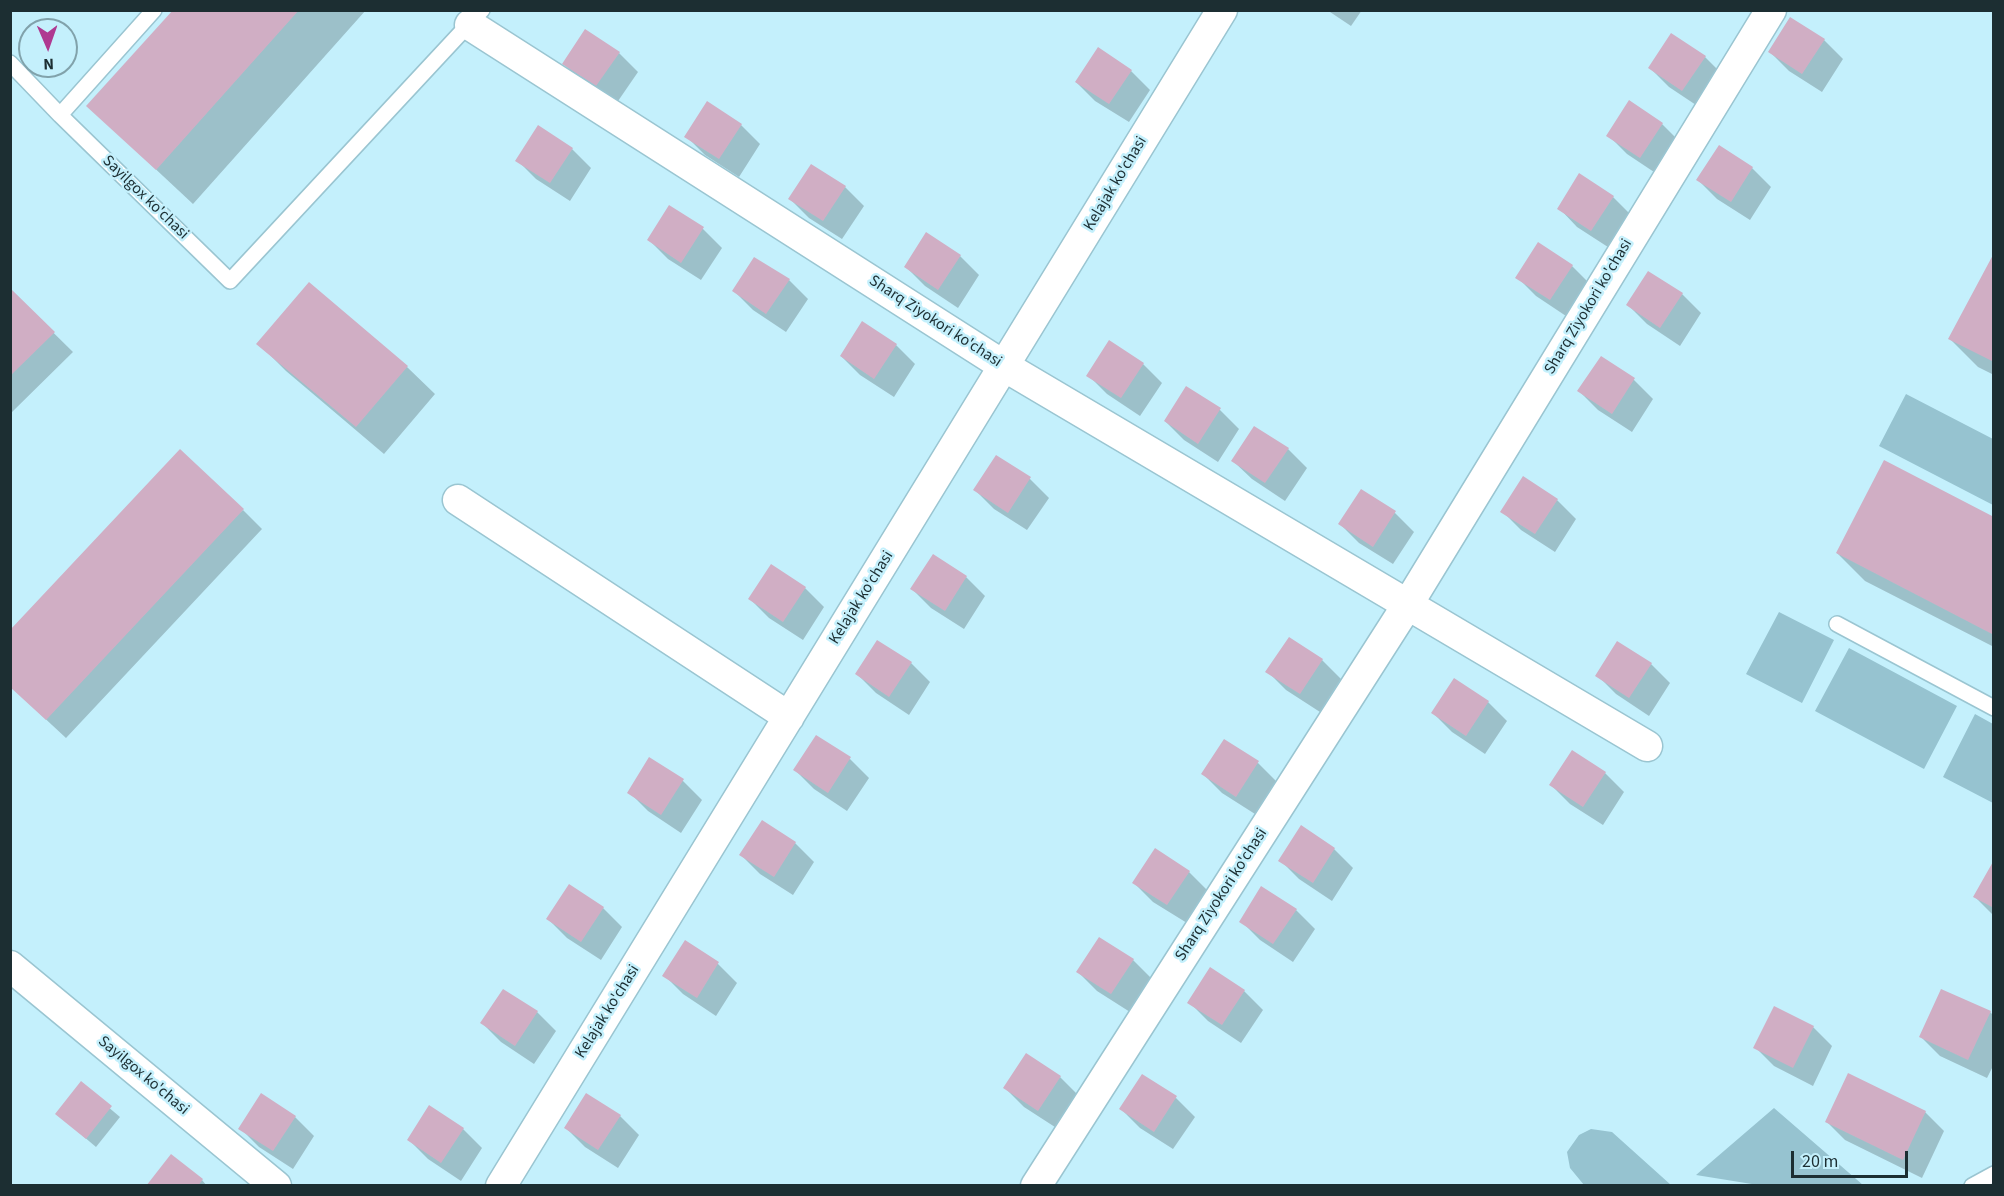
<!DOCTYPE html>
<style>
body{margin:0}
#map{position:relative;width:2004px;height:1196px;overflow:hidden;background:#c4f0fc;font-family:"Source Sans 3",sans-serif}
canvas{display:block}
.frame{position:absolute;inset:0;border:12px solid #1c2e32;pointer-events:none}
.north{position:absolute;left:18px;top:18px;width:60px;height:60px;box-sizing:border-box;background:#c4f0fc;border:2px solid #81a2ab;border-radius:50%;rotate:178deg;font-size:16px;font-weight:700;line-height:24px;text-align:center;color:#1c2e32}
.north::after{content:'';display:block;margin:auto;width:21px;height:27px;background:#af3991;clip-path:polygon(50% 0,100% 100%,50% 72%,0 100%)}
.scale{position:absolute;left:1791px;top:1151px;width:117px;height:27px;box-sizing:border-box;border:3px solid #1c2e32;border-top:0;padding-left:8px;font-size:18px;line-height:21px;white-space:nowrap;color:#1c2e32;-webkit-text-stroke:4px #c4f0fc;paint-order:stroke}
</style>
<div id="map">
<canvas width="2004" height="1196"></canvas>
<div class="frame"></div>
<div class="north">N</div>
<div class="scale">20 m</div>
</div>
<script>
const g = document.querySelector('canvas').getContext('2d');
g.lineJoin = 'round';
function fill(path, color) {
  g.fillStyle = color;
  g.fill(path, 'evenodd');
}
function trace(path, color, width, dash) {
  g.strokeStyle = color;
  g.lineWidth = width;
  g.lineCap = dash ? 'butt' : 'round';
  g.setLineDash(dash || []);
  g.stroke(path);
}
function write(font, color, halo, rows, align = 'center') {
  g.font = font + ' "Source Sans 3",sans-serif';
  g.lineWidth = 5;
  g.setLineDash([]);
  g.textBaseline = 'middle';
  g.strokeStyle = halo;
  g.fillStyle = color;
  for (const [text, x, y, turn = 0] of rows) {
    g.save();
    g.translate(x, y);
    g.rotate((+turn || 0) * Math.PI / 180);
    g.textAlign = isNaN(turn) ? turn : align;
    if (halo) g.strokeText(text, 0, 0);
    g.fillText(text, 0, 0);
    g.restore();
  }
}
fill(new Path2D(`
 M 1906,394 L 1993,439 L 1993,505 L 1879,446 Z
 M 1779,612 L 1834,640 L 1802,703 L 1746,674 Z
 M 1849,648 L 1957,706 L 1924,769 L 1815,711 Z
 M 1975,714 L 1993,724 L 1993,803 L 1943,777 Z
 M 1774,1108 L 1863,1185 L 1758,1185 L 1696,1175 Z
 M 1591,1129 L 1612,1132 L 1671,1185 L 1584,1185 L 1570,1168 L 1567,1152 L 1579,1135 Z`), '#96c3d0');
fill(new Path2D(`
 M 175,10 L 366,10 L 193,204 L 88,106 Z
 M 1327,10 L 1362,10 L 1351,26 Z
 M 1824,40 L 1843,59 L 1822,92 L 1789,71 L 1770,52 Z
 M 619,53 L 638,72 L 616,104 L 583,83 L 564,64 Z
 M 1705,57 L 1724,76 L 1702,109 L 1669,87 L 1650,68 Z
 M 1131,71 L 1150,90 L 1129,122 L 1095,101 L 1076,82 Z
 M 1662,124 L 1681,143 L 1660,176 L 1627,154 L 1608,135 Z
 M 741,125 L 760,144 L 739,177 L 705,155 L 686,136 Z
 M 1719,147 L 1752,168 L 1771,187 L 1750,220 L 1717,199 L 1698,180 Z
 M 572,149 L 591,168 L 570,201 L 536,179 L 517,160 Z
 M 845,187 L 864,206 L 842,239 L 809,218 L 790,199 Z
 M 1613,197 L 1632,216 L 1611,249 L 1577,227 L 1559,208 Z
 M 670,207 L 703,229 L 722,248 L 701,280 L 668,259 L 649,240 Z
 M 960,256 L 979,275 L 958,308 L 925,286 L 906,267 Z
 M 1994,256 L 1994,375 L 1978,367 L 1950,339 Z
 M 1572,266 L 1591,285 L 1569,318 L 1536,296 L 1517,277 Z
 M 789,280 L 808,299 L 786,332 L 753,310 L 734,291 Z
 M 10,290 L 73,352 L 10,414 Z
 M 1682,294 L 1701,313 L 1680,346 L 1647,324 L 1628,305 Z
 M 258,343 L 407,367 L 435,394 L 384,454 L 286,371 Z
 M 896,345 L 915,364 L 894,397 L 860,375 L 841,356 Z
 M 1601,358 L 1634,380 L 1653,399 L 1632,432 L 1598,410 L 1579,391 Z
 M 1143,364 L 1162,383 L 1140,416 L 1107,394 L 1088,375 Z
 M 1187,388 L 1220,410 L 1239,429 L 1218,462 L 1184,440 L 1165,421 Z
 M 1288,449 L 1307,468 L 1285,501 L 1252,479 L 1233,461 Z
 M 997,457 L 1030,479 L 1049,498 L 1027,530 L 994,509 L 975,490 Z
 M 1557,500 L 1576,519 L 1555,552 L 1521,530 L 1502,511 Z
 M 243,510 L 262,529 L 66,738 L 10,686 Z
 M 1395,513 L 1414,532 L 1393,564 L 1359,543 L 1340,524 Z
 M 1994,518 L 1994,647 L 1865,581 L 1837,553 Z
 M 933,556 L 966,577 L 985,596 L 964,629 L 931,608 L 912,589 Z
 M 805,588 L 824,607 L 803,640 L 769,618 L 750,599 Z
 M 1289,639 L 1322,660 L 1341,679 L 1320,712 L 1286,690 L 1267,671 Z
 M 1618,643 L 1651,664 L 1670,683 L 1649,716 L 1616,694 L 1597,675 Z
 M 911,663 L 930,682 L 909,715 L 876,693 L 857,674 Z
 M 1488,702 L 1507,721 L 1485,754 L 1452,732 L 1433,713 Z
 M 650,759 L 683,781 L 702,800 L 681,833 L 648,811 L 629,792 Z
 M 850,759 L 869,778 L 847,811 L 814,789 L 795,770 Z
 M 1258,763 L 1277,782 L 1255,814 L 1222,793 L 1203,774 Z
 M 1605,773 L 1624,792 L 1603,825 L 1570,804 L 1551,785 Z
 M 795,843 L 814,862 L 793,895 L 760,874 L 741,855 Z
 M 1334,849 L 1353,868 L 1332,901 L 1299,879 L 1280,860 Z
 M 1994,863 L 1994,916 L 1975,897 Z
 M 1189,872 L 1208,891 L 1187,923 L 1153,902 L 1134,883 Z
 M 603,908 L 622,927 L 601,960 L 567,938 L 548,919 Z
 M 1296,910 L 1315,929 L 1293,962 L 1260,940 L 1241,921 Z
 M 685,942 L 718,964 L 737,983 L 716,1016 L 683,994 L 664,975 Z
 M 1133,960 L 1152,979 L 1130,1012 L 1097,991 L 1078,972 Z
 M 1244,991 L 1263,1010 L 1241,1043 L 1208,1021 L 1189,1002 Z
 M 537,1012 L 556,1031 L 534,1064 L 501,1042 L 482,1023 Z
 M 1990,1012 L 1994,1016 L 1994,1064 L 1987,1078 L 1940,1056 L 1921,1037 Z
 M 1813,1027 L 1832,1046 L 1813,1086 L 1774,1066 L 1755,1047 Z
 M 1849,1075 L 1925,1112 L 1944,1131 L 1922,1178 L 1845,1140 L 1826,1121 Z
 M 1060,1077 L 1079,1096 L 1058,1129 L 1024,1107 L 1005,1088 Z
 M 81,1084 L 120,1117 L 96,1147 L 57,1114 Z
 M 1176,1098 L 1195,1117 L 1173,1149 L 1140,1128 L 1121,1109 Z
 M 620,1116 L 639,1135 L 618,1168 L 585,1147 L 566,1128 Z
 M 295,1117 L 314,1136 L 293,1169 L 259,1147 L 240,1128 Z
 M 463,1129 L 482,1148 L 461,1181 L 428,1159 L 409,1140 Z
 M 202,1180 L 207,1186 L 148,1186 Z`), '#0003');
fill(new Path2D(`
 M 173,10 L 299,10 L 156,170 L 86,106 Z
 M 1790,17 L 1825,39 L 1802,74 L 1768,52 Z
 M 585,29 L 620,52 L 596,86 L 562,64 Z
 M 1671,33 L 1706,56 L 1682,91 L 1648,68 Z
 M 1098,47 L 1132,70 L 1109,104 L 1075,82 Z
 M 1629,100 L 1663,123 L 1640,158 L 1606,136 Z
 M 707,101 L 742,124 L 719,159 L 684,137 Z
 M 538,125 L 573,148 L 550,183 L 515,161 Z
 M 1719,145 L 1753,167 L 1731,202 L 1696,180 Z
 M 811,164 L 846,186 L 823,221 L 788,199 Z
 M 1579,173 L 1614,196 L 1591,231 L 1557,209 Z
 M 669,205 L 704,227 L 681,263 L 647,240 Z
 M 926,232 L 961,255 L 938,290 L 904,267 Z
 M 1538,242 L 1573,265 L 1550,300 L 1515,278 Z
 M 1994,253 L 1994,362 L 1948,339 Z
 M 754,257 L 790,279 L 766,314 L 732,291 Z
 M 1648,271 L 1683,293 L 1660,328 L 1626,305 Z
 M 309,282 L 408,366 L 356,427 L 256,344 Z
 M 10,288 L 55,332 L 10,376 Z
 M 862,321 L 897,344 L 874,379 L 840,356 Z
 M 1109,340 L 1144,363 L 1121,398 L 1086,376 Z
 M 1601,356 L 1635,378 L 1612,414 L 1577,391 Z
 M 1186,386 L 1221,408 L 1198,444 L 1164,421 Z
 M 1254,426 L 1289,448 L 1265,483 L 1231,461 Z
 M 180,449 L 244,509 L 46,720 L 10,687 L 10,630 Z
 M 996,455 L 1031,477 L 1008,513 L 973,490 Z
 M 1884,460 L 1994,517 L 1994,635 L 1836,553 Z
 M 1523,476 L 1558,499 L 1535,534 L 1500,512 Z
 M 1361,489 L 1396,511 L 1373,547 L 1338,524 Z
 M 933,554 L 967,576 L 945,611 L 910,589 Z
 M 771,564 L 806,587 L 783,622 L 748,599 Z
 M 1289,637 L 1323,659 L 1300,694 L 1265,672 Z
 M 877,640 L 912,662 L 889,697 L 855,674 Z
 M 1617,641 L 1652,663 L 1629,698 L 1595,676 Z
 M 1454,678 L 1489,701 L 1466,736 L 1431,713 Z
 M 816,735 L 851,757 L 828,793 L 793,770 Z
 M 1224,739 L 1259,761 L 1236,797 L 1201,774 Z
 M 1572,750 L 1606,772 L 1583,807 L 1549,785 Z
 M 649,757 L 684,779 L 661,815 L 627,793 Z
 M 762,820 L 796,842 L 774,877 L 739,855 Z
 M 1301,825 L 1335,848 L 1313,883 L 1278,861 Z
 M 1155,848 L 1190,871 L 1167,905 L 1132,883 Z
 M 1994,860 L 1994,908 L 1973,897 Z
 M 569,884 L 604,907 L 581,942 L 546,919 Z
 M 1261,886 L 1297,909 L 1273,944 L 1239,922 Z
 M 1099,937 L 1134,959 L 1111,994 L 1076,972 Z
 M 685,940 L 719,962 L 697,998 L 662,976 Z
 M 1210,967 L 1245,990 L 1222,1025 L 1187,1003 Z
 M 503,989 L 538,1011 L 515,1046 L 480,1023 Z
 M 1941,989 L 1991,1011 L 1968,1060 L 1919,1037 Z
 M 1774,1006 L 1814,1026 L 1793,1068 L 1753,1048 Z
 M 1026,1053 L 1061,1076 L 1038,1111 L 1003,1088 Z
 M 1848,1073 L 1926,1111 L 1903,1160 L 1825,1122 Z
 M 1142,1074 L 1177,1096 L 1154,1132 L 1119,1109 Z
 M 81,1081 L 112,1106 L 86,1139 L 55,1114 Z
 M 261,1093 L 296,1116 L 273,1151 L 238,1129 Z
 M 586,1093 L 621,1115 L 598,1150 L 564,1128 Z
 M 429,1105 L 464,1128 L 441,1163 L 407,1140 Z
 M 171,1154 L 203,1179 L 198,1186 L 146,1186 Z`), '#d0aec4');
const lane = new Path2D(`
 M 10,63 L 60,115 L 154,10
 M 60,115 L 230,281 L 482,10
 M 1837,624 L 1994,708
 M 1972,1186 L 1994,1174`);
const street = new Path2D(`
 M 470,25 L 1004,366 L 1647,746
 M 458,500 L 789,717
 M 10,966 L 276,1186
 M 501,1186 L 1222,10
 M 1036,1186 L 1408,604 L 1771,10`);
trace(lane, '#9ac5d1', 18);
trace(street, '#9ac5d1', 33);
trace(lane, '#fff', 15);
trace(street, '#fff', 30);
write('16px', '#1c2e32', '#c4f0fc', [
 ["Kelajak ko'chasi",1116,184,-59],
 ["Sayilgox ko'chasi",145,198,44],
 ["Sharq Ziyokori ko'chasi",1589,307,-59],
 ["Sharq Ziyokori ko'chasi",935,322,33],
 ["Kelajak ko'chasi",862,598,-58],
 ["Sharq Ziyokori ko'chasi",1222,895,-57],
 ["Kelajak ko'chasi",608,1012,-58],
 ["Sayilgox ko'chasi",143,1076,40]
]);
</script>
